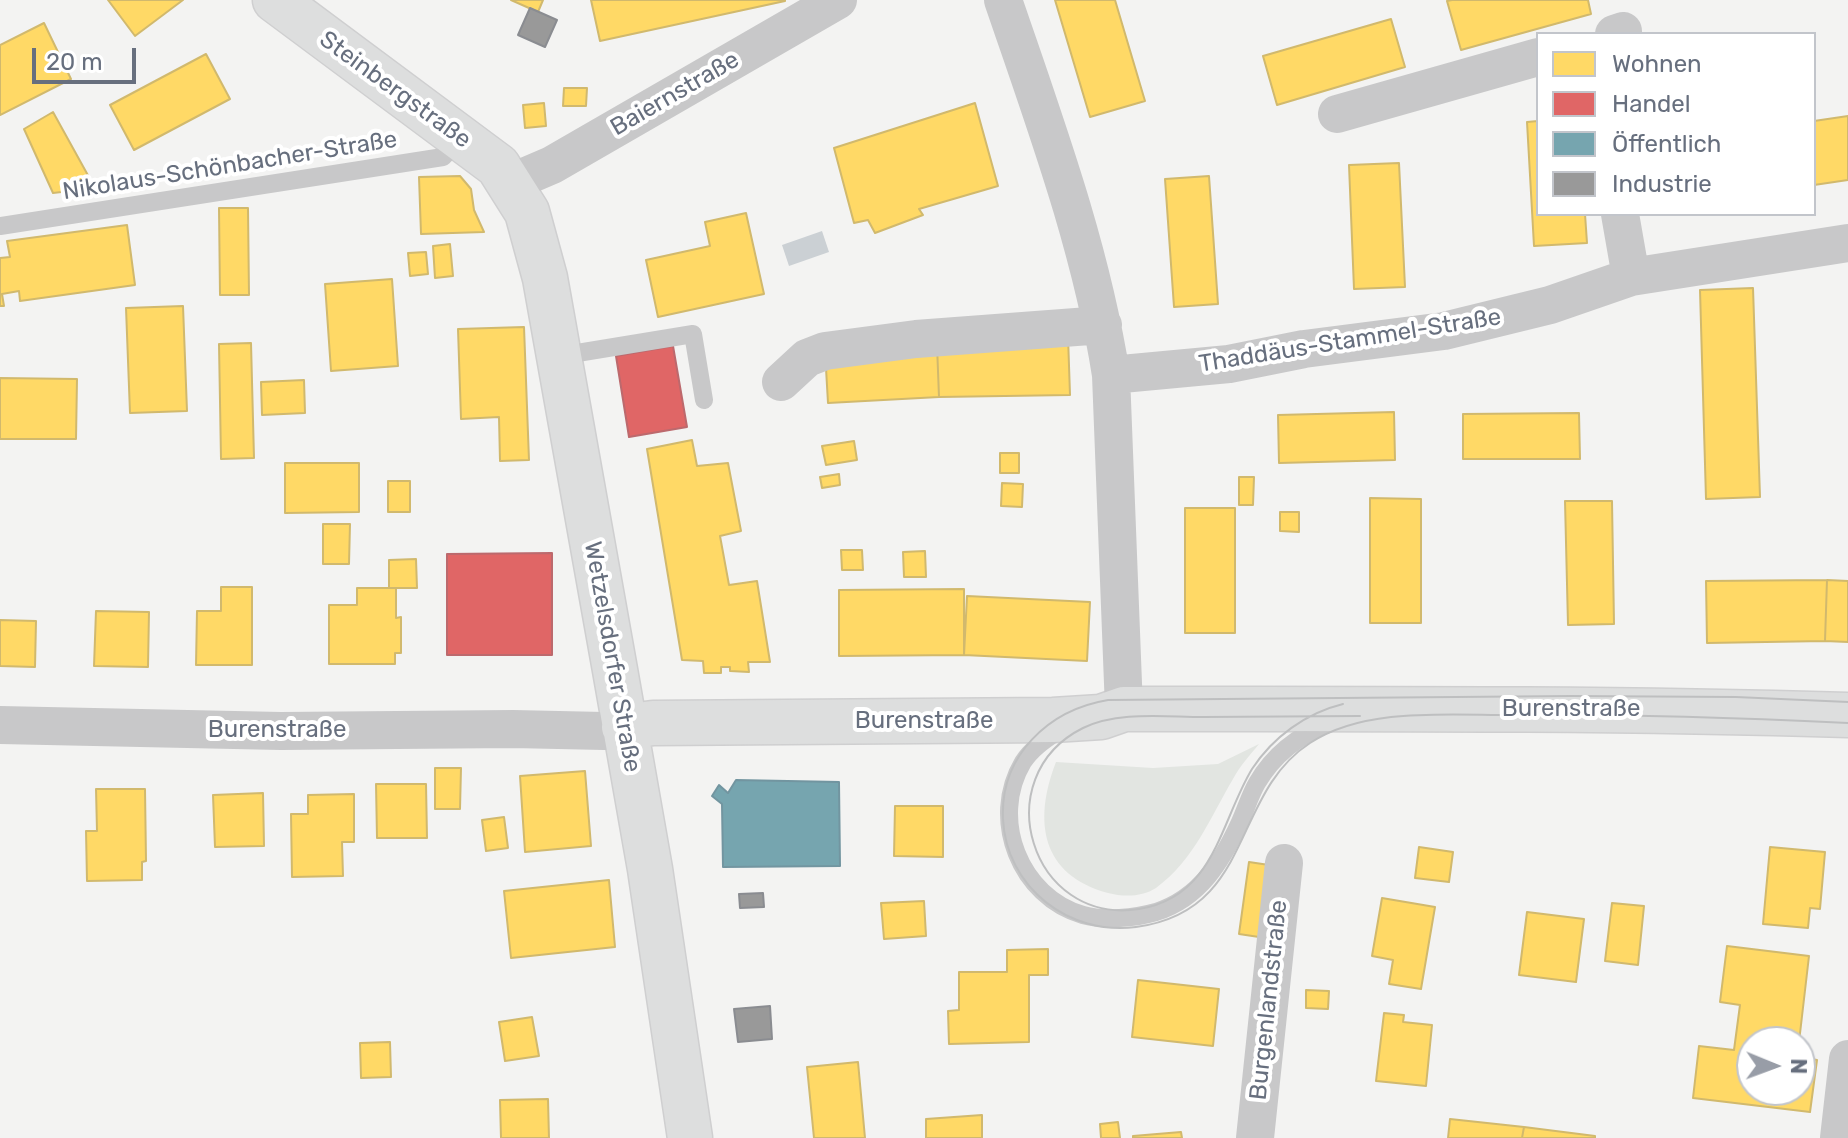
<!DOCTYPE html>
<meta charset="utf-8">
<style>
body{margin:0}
#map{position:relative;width:1848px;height:1138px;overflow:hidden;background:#f3f3f2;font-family:Rubik,sans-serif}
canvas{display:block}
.legend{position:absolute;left:1536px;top:32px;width:280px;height:184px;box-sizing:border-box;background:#fff;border:2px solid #c2c5cb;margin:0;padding:10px 14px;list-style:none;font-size:24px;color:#676f7e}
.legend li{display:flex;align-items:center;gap:16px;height:40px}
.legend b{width:40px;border:2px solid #c2c5cb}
.north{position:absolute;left:1736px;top:1026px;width:80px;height:80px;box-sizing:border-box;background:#fff;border:2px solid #c2c5cb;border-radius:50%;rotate:91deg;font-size:22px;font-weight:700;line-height:32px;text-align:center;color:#676f7e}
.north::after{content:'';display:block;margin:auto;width:28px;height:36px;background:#989da7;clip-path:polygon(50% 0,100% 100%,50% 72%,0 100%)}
.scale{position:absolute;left:32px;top:48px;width:104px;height:36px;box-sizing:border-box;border:4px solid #676f7e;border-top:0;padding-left:10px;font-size:24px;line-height:28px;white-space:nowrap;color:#676f7e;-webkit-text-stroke:6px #fff;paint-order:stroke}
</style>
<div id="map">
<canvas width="1848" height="1138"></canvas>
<ul class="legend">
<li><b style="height:22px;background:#ffd966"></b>Wohnen</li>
<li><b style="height:22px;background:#e06666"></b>Handel</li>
<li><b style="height:22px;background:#76a5af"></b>Öffentlich</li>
<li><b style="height:22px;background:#999"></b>Industrie</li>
</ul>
<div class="north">N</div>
<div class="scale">20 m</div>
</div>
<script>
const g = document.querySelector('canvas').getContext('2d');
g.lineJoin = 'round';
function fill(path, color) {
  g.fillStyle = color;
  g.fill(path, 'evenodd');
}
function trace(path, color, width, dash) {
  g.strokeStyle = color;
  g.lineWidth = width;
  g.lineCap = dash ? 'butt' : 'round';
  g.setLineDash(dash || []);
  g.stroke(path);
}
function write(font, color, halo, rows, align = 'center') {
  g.font = font + ' Rubik,sans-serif';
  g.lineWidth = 8;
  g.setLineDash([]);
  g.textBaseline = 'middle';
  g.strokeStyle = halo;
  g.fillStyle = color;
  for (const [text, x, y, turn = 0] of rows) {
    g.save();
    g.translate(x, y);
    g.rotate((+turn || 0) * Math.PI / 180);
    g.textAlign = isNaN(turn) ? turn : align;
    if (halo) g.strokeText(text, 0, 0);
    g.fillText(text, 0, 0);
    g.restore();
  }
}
fill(new Path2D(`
 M 1259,744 C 1250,755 1240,766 1233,779 C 1210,818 1194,860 1156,888 C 1142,897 1124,897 1108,893 C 1041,875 1033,821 1056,762 L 1153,768 L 1218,764 Z`), '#e2e5e1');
fill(new Path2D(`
 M 822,231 L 829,252 L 789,266 L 782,245 Z`), '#cbd0d4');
const homes = new Path2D(`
 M 108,0 L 183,0 L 135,36 Z
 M 511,0 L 543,0 L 538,12 Z
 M 591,0 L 785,0 L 785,1 L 600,41 Z
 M 1055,0 L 1115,0 L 1145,101 L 1090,117 Z
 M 1452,0 L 1588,0 L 1591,14 L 1461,50 L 1447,1 Z
 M 1391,19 L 1405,67 L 1277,105 L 1263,56 Z
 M 44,23 L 71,79 L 0,115 L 0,45 Z
 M 206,54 L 230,99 L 134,150 L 110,105 Z
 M 564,88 L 587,88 L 586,106 L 563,106 Z
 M 544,103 L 546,126 L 525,128 L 523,105 Z
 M 975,103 L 998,186 L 919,209 L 923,215 L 875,233 L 868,220 L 854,223 L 834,148 Z
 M 53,112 L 95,188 L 53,193 L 24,129 Z
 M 1848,116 L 1848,180 L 1814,185 L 1814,121 Z
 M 1538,121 L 1538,214 L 1585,214 L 1587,243 L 1534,246 L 1527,122 Z
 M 1399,163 L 1405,287 L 1354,289 L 1349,165 Z
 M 460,176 L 471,189 L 474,210 L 484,232 L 421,234 L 419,177 Z
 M 1209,176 L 1218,304 L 1174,307 L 1165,179 Z
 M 219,208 L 248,208 L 249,295 L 220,295 Z
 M 746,213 L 764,294 L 658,317 L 646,260 L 710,246 L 705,222 Z
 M 127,225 L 135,285 L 20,301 L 19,291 L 2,294 L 4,306 L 0,306 L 0,258 L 10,257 L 7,241 Z
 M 450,244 L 453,276 L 435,278 L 433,246 Z
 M 426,252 L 428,274 L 410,276 L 408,253 Z
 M 392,279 L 398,366 L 331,371 L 325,284 Z
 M 1753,288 L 1760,497 L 1706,499 L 1700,290 Z
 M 183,306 L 187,411 L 130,413 L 126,308 Z
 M 524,327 L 529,460 L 500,461 L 499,417 L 461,419 L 458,329 Z
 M 1068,336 L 1070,395 L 939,397 L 937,345 Z
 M 251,343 L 254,458 L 221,459 L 219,344 Z
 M 937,345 L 939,397 L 828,403 L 825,351 Z
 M 0,378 L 77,379 L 76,439 L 0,439 Z
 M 304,380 L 305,413 L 262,415 L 261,382 Z
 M 1394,412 L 1395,460 L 1279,463 L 1278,415 Z
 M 1579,413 L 1580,459 L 1463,459 L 1463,414 Z
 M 692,440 L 697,466 L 728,463 L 741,531 L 720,536 L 729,585 L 757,581 L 770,662 L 748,662 L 749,672 L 730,671 L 730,667 L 721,667 L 721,673 L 704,673 L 703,661 L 682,660 L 647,449 Z
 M 854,441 L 857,460 L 826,465 L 822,446 Z
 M 1000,453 L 1019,453 L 1019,473 L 1000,473 Z
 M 285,463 L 359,463 L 359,512 L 285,513 Z
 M 839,474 L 840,485 L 822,488 L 820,477 Z
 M 1239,477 L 1254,477 L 1253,505 L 1239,505 Z
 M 388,481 L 410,481 L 410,512 L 388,512 Z
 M 1002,483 L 1023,484 L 1022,507 L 1001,506 Z
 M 1370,498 L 1421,499 L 1421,623 L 1370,623 Z
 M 1565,501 L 1612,501 L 1614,624 L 1568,625 Z
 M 1185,508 L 1235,508 L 1235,633 L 1185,633 Z
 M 1280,512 L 1299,512 L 1299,532 L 1280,531 Z
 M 323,524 L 350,524 L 349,564 L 323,564 Z
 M 841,550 L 862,550 L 863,570 L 842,570 Z
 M 925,551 L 926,577 L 904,577 L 903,552 Z
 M 416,559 L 417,588 L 389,588 L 389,560 Z
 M 1827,580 L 1848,581 L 1848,642 L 1825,641 Z
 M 1827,580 L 1825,641 L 1707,643 L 1706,581 Z
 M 221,587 L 252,587 L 252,665 L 196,665 L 197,611 L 221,611 Z
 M 357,588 L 396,588 L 396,618 L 401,617 L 401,653 L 395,653 L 395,664 L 329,664 L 329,605 L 357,605 Z
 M 964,589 L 964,655 L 839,656 L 839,590 Z
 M 967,596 L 1090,602 L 1087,661 L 964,655 Z
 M 96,611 L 149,612 L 148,667 L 94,666 Z
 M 0,620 L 36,621 L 35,667 L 0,666 Z
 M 435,768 L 461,768 L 460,809 L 435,809 Z
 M 585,771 L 591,846 L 525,852 L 520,776 Z
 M 376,784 L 426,784 L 427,838 L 377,838 Z
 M 96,789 L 145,789 L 146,861 L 142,862 L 142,880 L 87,881 L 86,831 L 97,831 Z
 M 263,793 L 264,846 L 215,847 L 213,795 Z
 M 354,794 L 354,842 L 342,842 L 343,876 L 292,877 L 291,814 L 308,814 L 308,795 Z
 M 895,806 L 943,806 L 943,857 L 894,856 Z
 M 504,817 L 508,848 L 486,851 L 482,820 Z
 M 1419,847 L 1453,852 L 1449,882 L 1415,878 Z
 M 1770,847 L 1825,852 L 1820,909 L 1810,908 L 1808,928 L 1763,924 Z
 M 1249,862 L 1269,865 L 1259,937 L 1239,934 Z
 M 609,880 L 615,947 L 511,958 L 504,891 Z
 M 1382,898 L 1435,907 L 1421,989 L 1389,984 L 1393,960 L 1372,956 Z
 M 924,901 L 926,936 L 884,939 L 881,903 Z
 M 1612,903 L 1644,906 L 1638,965 L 1605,961 Z
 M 1527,912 L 1584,919 L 1576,982 L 1519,975 Z
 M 1727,946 L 1809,956 L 1799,1042 L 1752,1042 L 1752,1090 L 1800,1090 L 1800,1057 L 1817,1060 L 1810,1112 L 1693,1098 L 1699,1046 L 1734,1050 L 1740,1005 L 1720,1002 Z
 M 1048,949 L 1048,975 L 1029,975 L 1029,1042 L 949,1044 L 948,1011 L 959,1010 L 959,972 L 1007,972 L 1007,950 Z
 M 1138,980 L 1219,989 L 1213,1046 L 1132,1037 Z
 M 1306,990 L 1329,991 L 1328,1009 L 1306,1008 Z
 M 1384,1013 L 1404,1015 L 1403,1022 L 1432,1025 L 1426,1086 L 1376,1081 Z
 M 532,1017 L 539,1056 L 505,1061 L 499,1022 Z
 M 390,1042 L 391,1077 L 361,1078 L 360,1043 Z
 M 858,1062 L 865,1138 L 814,1138 L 807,1067 Z
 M 548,1099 L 549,1138 L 501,1138 L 500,1100 Z
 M 982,1115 L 982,1138 L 926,1138 L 926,1119 Z
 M 1450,1119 L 1524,1127 L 1522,1138 L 1448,1138 Z
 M 1118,1122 L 1120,1138 L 1101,1138 L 1100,1124 Z
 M 1524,1127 L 1595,1136 L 1595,1138 L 1522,1138 Z
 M 1181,1132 L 1182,1138 L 1133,1138 L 1133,1136 Z`);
fill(homes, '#ffd966');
trace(homes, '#d1b96d', 2);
const shops = new Path2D(`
 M 673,346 L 687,427 L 629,437 L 616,356 Z
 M 552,553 L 552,655 L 447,655 L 447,554 Z`);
fill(shops, '#e06666');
trace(shops, '#bc696d', 2);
const public = new Path2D(`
 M 736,780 L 839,782 L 840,866 L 723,867 L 722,804 L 712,796 L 719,785 L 728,793 Z`);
fill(public, '#76a5af');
trace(public, '#7295a0', 2);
const industry = new Path2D(`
 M 530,8 L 557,20 L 545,47 L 518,35 Z
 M 763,893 L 764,907 L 740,908 L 739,894 Z
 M 770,1006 L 772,1039 L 738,1042 L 734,1009 Z`);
fill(industry, '#999');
trace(industry, '#8a8c91', 2);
const secondary = new Path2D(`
 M 275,0 L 498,166 L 527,212 L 545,278 L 615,670 L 650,869 L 690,1138
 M 624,727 L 653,723 L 1053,720 L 1101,717 L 1124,709 C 1365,709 1606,708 1848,715`);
trace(secondary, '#cfcfd0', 47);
trace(new Path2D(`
 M 0,226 L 443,157 L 461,138
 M 559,356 L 693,334 L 704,400
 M 1059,730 C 1046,739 1032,748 1023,762 C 989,819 1020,897 1083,915 C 1104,921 1135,918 1156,912 C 1200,898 1222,861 1240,822 C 1246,809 1250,795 1257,783 C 1274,754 1299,735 1330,723`), '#c8c8c9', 18);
trace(new Path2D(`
 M 1003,0 C 1045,123 1091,247 1111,375 L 1124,709
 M 1614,34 L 1623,31
 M 1337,114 L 1538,57
 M 510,183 L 552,165 L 838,0
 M 1620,214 L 1631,277
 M 1111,375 L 1229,364 L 1304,349 L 1444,331 L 1550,305 L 1631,277 L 1848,243
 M 781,382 L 807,358 L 825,351 L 916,339 L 1103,325
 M 0,725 L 281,731 L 513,729 L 604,731 L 624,727
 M 1255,1138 L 1284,863
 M 1839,1138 L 1848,1059`), '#c8c8c9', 38);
trace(secondary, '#dddede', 44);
trace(new Path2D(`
 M 1848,702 L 1736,697 L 1571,696 L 1108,700 C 1048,710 1000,756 1003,819 C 1006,887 1069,936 1136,927 C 1255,911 1230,795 1310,743 C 1367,705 1456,716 1522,715 C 1631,714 1739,718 1848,723
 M 1343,704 C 1306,713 1273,737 1252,769 C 1220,822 1215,897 1139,909 C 1031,926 985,777 1083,728 C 1118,711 1164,717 1203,717 C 1255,717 1308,716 1360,716`), '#bebfc0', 2);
write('24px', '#676f7e', '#fff', [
 ["Steinbergstraße",395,90,36],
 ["Baiernstraße",675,94,-30],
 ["Nikolaus-Schönbacher-Straße",230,166,-9],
 ["Thaddäus-Stammel-Straße",1350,341,-9],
 ["Wetzelsdorfer Straße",612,657,80],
 ["Burenstraße",1571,709],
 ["Burenstraße",924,721],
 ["Burenstraße",277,730],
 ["Burgenlandstraße",1269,1000,-84]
]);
</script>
